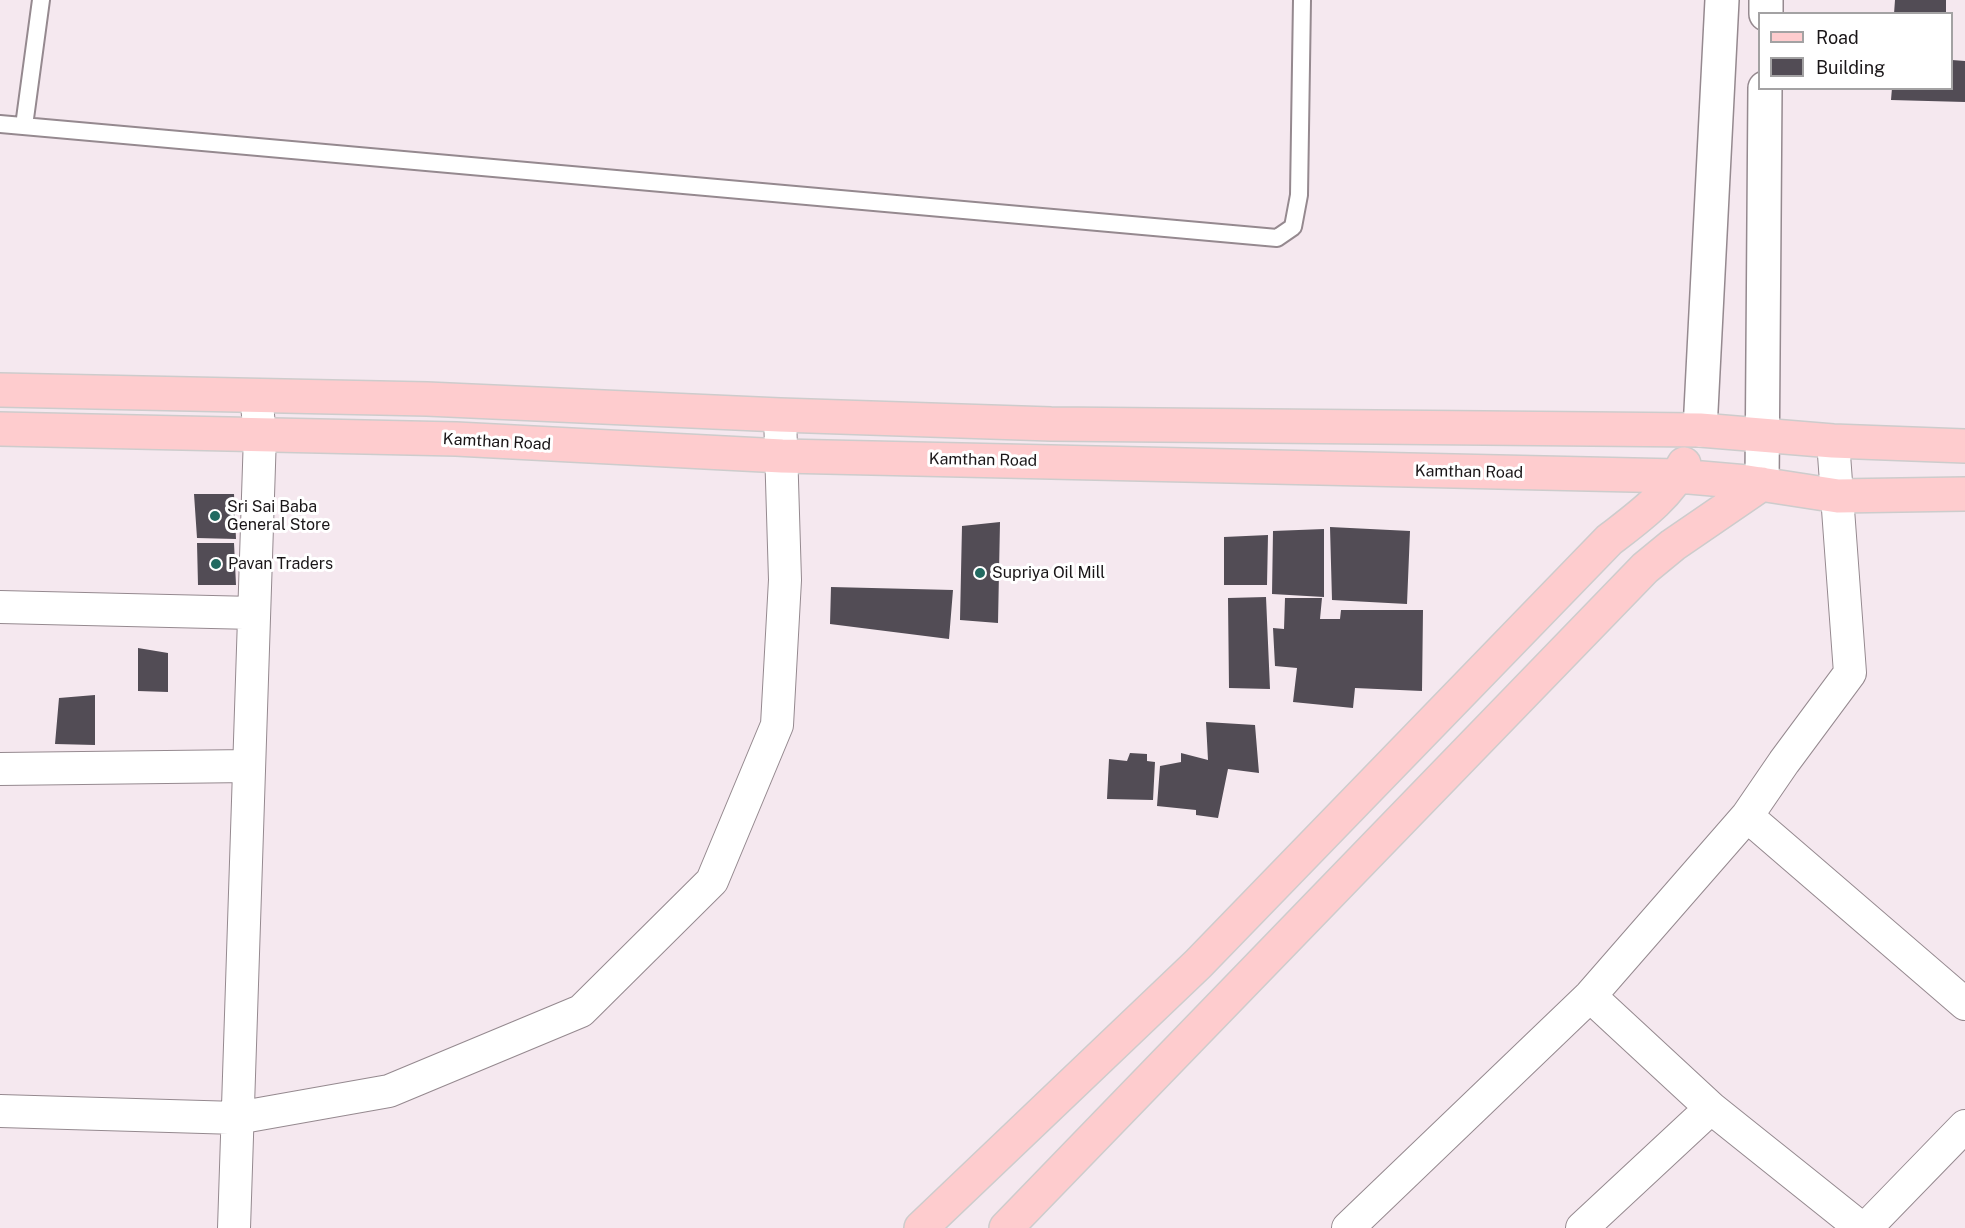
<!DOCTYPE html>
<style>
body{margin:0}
#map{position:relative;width:1965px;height:1228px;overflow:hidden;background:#f5e8ef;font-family:"Public Sans",sans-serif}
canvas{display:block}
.legend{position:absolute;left:1758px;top:12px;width:195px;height:78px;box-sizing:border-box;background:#fff;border:2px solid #a3a2a3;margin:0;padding:8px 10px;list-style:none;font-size:18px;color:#1a1618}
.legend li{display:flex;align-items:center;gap:12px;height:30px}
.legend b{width:30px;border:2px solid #a3a2a3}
</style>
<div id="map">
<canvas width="1965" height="1228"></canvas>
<ul class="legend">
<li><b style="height:8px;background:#feccce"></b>Road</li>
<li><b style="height:16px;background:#524c55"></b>Building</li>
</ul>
</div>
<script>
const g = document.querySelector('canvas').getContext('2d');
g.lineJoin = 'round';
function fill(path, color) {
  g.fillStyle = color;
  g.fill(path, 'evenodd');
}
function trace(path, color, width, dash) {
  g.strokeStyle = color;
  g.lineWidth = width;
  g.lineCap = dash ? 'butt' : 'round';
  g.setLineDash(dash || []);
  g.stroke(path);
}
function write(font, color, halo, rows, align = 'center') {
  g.font = font + ' "Public Sans",sans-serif';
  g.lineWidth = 6;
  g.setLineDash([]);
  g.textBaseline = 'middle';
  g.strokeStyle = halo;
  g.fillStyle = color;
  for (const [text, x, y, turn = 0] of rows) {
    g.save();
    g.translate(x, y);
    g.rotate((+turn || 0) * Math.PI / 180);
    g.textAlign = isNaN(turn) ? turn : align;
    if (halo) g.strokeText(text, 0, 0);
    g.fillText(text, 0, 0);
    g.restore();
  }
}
fill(new Path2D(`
 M 1895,0 L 1946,0 L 1946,14 L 1894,14 Z
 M 1952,60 L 1965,61 L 1965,102 L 1891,100 L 1892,88 L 1952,88 Z
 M 194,494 L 234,494 L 236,539 L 197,538 Z
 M 1000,522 L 998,623 L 960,620 L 962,526 Z
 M 1330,527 L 1410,531 L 1407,604 L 1332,600 Z
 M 1324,529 L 1324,597 L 1272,594 L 1273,531 Z
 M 1268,535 L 1267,585 L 1224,585 L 1224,537 Z
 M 197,543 L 234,543 L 236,585 L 198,585 Z
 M 831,587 L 953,590 L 949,639 L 830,624 Z
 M 1266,597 L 1270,689 L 1229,688 L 1228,598 Z
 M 1285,598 L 1322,598 L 1320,619 L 1340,619 L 1341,610 L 1423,610 L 1422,691 L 1355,688 L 1353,708 L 1293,702 L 1297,668 L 1275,666 L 1273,628 L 1284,629 Z
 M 138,648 L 168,653 L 168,692 L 138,691 Z
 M 95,695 L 95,745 L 55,744 L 59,698 Z
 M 1206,722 L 1255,725 L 1259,773 L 1228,769 L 1218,818 L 1196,815 L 1196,810 L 1157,806 L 1160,766 L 1181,762 L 1181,753 L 1208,760 Z
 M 1130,753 L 1147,754 L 1147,761 L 1155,762 L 1153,800 L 1107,799 L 1109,759 L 1127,761 Z`), '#524c55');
const lane = new Path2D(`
 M 0,124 L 1277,238 L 1293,227 L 1299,195 L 1302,0
 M 24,126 L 41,0`);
const street = new Path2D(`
 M 0,607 L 254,613
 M 0,769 L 249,766
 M 1747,816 L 1965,1004
 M 1590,996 L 1711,1108 L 1861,1228
 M 0,1111 L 237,1118 L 389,1091 L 581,1011 L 712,881 L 777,725 L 785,580 L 780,415
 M 234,1228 L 260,435 L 256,395
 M 1348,1228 L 1590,996 L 1747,816 L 1784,762 L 1850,673 L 1833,441
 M 1582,1228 L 1711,1108
 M 1866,1228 L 1965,1126`);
const secondary = new Path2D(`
 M 1766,14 L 1766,0
 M 1700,430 L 1722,0
 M 1762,484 L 1765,88`);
const primary = new Path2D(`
 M 0,390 L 427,399 L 780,415 L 1051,424 L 1700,430 L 1833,441 L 1965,446
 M 0,429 L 456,439 L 782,456 L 1678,476 L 1747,482 L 1838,496 L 1965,494
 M 921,1228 L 1198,964 L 1609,540 C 1636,519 1669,496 1684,464
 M 1006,1228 L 1645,568 L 1673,545 L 1762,484`);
trace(lane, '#95898f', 20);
trace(street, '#95898f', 34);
trace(secondary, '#95898f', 36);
trace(primary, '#cdcccc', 36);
trace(lane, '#fff', 16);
trace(street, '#fff', 32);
trace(secondary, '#fff', 33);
trace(primary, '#feccce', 33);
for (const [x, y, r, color] of [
 [215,516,6,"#226a61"],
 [216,564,6,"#226a61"],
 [980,573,6,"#226a61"]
]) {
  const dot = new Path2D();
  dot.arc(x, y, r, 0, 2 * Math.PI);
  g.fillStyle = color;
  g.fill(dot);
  trace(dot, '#fff', 2);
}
write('16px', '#1a1618', '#fff', [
 ["Kamthan Road",497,442,3],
 ["Kamthan Road",983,460,1],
 ["Kamthan Road",1469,472,1]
]);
write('16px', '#1a1618', '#fff', [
 ["Sri Sai Baba",227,507],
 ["General Store",227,525],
 ["Pavan Traders",228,564],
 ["Supriya Oil Mill",992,573]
], 'left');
</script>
